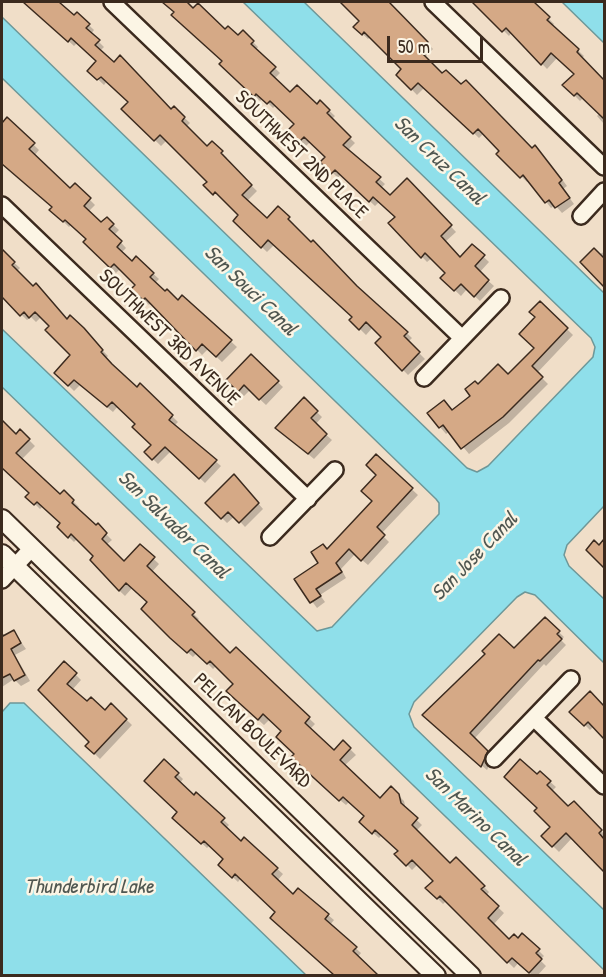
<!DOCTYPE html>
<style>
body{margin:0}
#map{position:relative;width:606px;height:977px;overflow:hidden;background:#f0dec8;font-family:"Patrick Hand",sans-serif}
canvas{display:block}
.frame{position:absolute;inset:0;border:3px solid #3b2a1e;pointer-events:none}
.scale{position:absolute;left:387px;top:36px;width:96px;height:27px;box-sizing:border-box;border:3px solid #3b2a1e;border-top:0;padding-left:8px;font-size:18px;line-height:21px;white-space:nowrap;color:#3b2a1e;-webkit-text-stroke:4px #fcf5e5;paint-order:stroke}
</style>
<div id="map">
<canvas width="606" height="977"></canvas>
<div class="frame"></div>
<div class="scale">50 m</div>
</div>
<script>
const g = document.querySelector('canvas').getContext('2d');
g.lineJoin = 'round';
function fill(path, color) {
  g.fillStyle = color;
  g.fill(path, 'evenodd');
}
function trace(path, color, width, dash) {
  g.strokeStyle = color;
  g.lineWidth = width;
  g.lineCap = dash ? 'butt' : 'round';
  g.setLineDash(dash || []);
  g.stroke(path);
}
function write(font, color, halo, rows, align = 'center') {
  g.font = font + ' "Patrick Hand",sans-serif';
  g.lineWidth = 5;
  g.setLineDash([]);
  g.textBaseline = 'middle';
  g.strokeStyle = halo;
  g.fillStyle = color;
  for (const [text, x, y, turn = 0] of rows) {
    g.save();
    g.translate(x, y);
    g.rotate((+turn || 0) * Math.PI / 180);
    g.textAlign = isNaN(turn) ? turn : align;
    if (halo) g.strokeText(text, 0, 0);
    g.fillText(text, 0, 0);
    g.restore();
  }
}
const water = new Path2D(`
 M 243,2 L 304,2 L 604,293 L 604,506 L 567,545 L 564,555 L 569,566 L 604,599 L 604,663 L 535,595 L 525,592 L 517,597 L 414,702 L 409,714 L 414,727 L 604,910 L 604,970 L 2,387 L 2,329 L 317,631 L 332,627 L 439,514 L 439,503 L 436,499 L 2,78 L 2,17 L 467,468 L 477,472 L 488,466 L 593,357 L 595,347 L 591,338 Z
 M 562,2 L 604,2 L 604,43 Z
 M 10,703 L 24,703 L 306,975 L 2,975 L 2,712 Z`);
fill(water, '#8fdfea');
trace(water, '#6d9798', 1.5);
fill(new Path2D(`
 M 26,2 L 62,2 L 60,4 L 74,17 L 77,14 L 94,30 L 91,34 L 104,47 L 100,51 L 172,111 L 174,108 L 190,123 L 186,127 L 207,148 L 212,143 L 227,158 L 225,160 L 257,191 L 247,201 L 267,220 L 278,208 L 294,224 L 292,226 L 412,338 L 408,342 L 425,359 L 408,375 L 377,343 L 383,337 L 373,327 L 366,335 L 351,320 L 354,317 L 275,244 L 267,252 L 235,221 L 240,215 L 206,185 L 209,182 L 167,140 L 161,146 L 123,109 L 130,102 L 107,81 L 104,85 L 89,71 L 97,61 L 77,43 L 74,46 Z
 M 164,2 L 184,2 L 225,31 L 238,37 L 243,32 L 258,47 L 256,50 L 280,73 L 274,79 L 290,94 L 317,106 L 320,102 L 335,116 L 331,120 L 355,143 L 347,151 L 385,184 L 381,188 L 390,197 L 407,180 L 456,232 L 445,242 L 460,259 L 472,246 L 489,262 L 479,273 L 494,286 L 480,301 L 467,289 L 461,296 L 442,278 L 447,273 L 432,258 L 427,262 L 390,223 L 397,217 L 380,201 L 375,206 L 341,174 L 338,178 L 322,162 L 327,157 L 311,141 L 304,148 L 288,132 L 296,124 L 276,105 L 273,108 L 263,98 L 260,101 L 221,64 L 224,61 Z
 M 342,2 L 386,2 L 433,49 L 424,58 L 549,162 L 567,186 L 563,189 L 574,204 L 562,213 L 555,205 L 551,208 L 529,180 L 527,182 L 499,154 L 501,151 L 484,133 L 479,138 L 425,87 L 417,95 L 398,75 L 403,69 L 371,36 L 368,39 L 355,27 L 361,21 Z
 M 475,2 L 532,2 L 554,24 L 552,26 L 584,56 L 581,59 L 604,82 L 604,124 L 597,116 L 600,113 L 584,97 L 580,101 L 564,85 L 575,74 L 557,58 L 547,69 L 512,32 L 509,36 Z
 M 7,119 L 39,150 L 34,156 L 70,190 L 75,185 L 95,205 L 88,212 L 101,224 L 107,219 L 119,230 L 114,235 L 126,248 L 121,253 L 132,263 L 136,258 L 159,279 L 154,284 L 178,302 L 182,297 L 237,347 L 222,362 L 208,349 L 202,355 L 152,302 L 149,305 L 133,289 L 137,285 L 120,269 L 116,273 L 85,242 L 88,239 L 72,224 L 69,227 L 51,210 L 53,207 L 2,162 L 2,150 L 5,147 L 2,143 L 2,125 Z
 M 2,252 L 20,268 L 17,271 L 67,320 L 76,323 L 108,356 L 105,359 L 137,389 L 140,385 L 178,422 L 174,426 L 221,466 L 205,483 L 171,451 L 158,464 L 146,452 L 153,445 L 137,424 L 118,406 L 113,412 L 80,385 L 74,391 L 56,373 L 73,355 L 41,317 L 36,322 L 31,317 L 27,320 L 2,296 Z
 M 604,252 L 604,285 L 582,262 Z
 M 540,303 L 573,335 L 537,373 L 548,384 L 509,423 L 469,454 L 450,431 L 446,434 L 440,427 L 444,402 L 453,411 L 472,396 L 478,386 L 509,376 L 536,349 L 537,317 Z
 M 251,357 L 283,387 L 266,405 L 250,390 L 244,396 L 228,380 Z
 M 304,400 L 322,417 L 315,425 L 332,440 L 314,459 L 283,433 Z
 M 2,424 L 16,436 L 20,431 L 35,446 L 21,460 L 60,496 L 64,492 L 79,507 L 77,509 L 103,531 L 112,540 L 106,545 L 124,563 L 140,546 L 159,564 L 151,573 L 199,619 L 196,622 L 230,655 L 275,686 L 315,724 L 310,729 L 334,752 L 343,742 L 356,755 L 344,766 L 380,800 L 398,795 L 404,801 L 406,810 L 422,825 L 416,831 L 450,866 L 456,859 L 489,892 L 486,896 L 504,913 L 493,925 L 509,941 L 518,940 L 523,935 L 544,956 L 540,960 L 546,966 L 537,976 L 533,976 L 519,962 L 514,968 L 446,901 L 443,904 L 427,888 L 435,881 L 418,864 L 412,870 L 397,854 L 400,851 L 382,835 L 379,838 L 361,822 L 366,816 L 350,801 L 346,805 L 313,778 L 293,757 L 296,755 L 283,731 L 270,719 L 264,725 L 244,707 L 235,684 L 216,666 L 213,669 L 197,653 L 193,657 L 177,643 L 149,603 L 133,587 L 125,596 L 108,580 L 110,578 L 96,556 L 78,538 L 74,542 L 64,532 L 62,523 L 43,506 L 40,509 L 28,497 L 31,494 L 2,468 Z
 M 376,456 L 418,495 L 381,534 L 389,542 L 368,565 L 355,554 L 341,569 L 346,578 L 320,595 L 325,602 L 317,608 L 296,580 L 320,564 L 328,550 L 374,501 L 378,475 Z
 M 240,482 L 263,509 L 245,527 L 235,516 L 227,523 L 207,503 Z
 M 545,619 L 564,637 L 561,640 L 566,645 L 546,666 L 544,664 L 474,739 L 493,758 L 487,770 L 429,720 L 514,650 Z
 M 13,631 L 26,649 L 15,655 L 30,681 L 21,686 L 14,679 L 2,687 L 2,638 Z
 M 64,663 L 81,680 L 72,690 L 87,703 L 105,712 L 111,705 L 132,725 L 100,759 L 87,746 L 91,742 L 40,690 Z
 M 590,694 L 604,708 L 604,736 L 594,726 L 590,730 L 572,712 Z
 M 164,761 L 183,779 L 180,783 L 194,797 L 196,794 L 229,825 L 226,828 L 241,843 L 244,839 L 283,874 L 277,881 L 293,896 L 298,890 L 334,920 L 330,925 L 361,953 L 358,957 L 376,976 L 336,976 L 277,923 L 277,912 L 241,878 L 238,882 L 220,865 L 225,859 L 210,845 L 207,848 L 174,818 L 179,813 Z
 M 540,773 L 556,787 L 551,792 L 568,809 L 574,803 L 604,834 L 604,870 L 572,838 L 559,852 L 543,836 L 552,827 L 539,808 L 537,776 Z`), '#0003');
const building = new Path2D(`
 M 23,2 L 59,2 L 74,15 L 77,12 L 90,24 L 86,28 L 100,40 L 95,45 L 114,62 L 120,55 L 171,109 L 174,106 L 185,117 L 182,121 L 207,146 L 212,141 L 223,151 L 221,153 L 252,185 L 242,195 L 267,218 L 278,206 L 290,217 L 288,219 L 311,242 L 313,240 L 357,286 L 408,332 L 404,336 L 420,352 L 402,371 L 375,343 L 381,337 L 366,322 L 359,330 L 349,320 L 352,317 L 268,240 L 261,248 L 233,221 L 238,215 L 215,192 L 213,195 L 203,185 L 207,182 L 160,135 L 154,141 L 121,109 L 128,102 L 101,77 L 97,80 L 87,71 L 96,61 L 71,38 L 68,42 Z
 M 162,2 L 187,2 L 193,8 L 198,3 L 225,29 L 228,26 L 238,35 L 243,30 L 254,41 L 251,44 L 276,67 L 270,73 L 290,92 L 297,85 L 317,104 L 320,100 L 330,110 L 327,113 L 351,137 L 343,145 L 381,177 L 376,182 L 390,195 L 407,178 L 452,225 L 441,236 L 460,257 L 472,244 L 485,255 L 475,266 L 489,280 L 474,297 L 461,284 L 454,291 L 440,278 L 445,273 L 425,253 L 421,258 L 388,223 L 395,217 L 373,197 L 369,202 L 335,170 L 331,174 L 320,162 L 325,157 L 304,137 L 297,144 L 286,132 L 294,124 L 270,101 L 267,104 L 256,94 L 254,97 L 219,64 L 222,61 L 171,15 L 174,12 Z
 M 340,2 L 389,2 L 428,42 L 420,51 L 442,73 L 446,70 L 461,84 L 466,80 L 532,148 L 535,145 L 562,180 L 559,183 L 570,198 L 555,208 L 549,200 L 545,203 L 523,175 L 520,178 L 496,154 L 499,151 L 478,129 L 473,134 L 418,83 L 411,90 L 396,75 L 401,69 L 364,32 L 362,35 L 353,27 L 359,21 Z
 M 472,2 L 534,2 L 550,17 L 547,20 L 579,49 L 577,52 L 604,80 L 604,119 L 577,93 L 574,96 L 562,85 L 574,74 L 551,53 L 541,65 L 506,28 L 502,32 Z
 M 7,117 L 35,143 L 29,149 L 70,188 L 75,183 L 91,198 L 84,206 L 101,222 L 107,217 L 114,224 L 109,229 L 122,241 L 117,247 L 132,261 L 136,256 L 154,273 L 150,277 L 165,291 L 167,289 L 178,300 L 182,295 L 232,340 L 216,357 L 202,344 L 196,351 L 145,298 L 143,300 L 131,289 L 135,285 L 114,264 L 110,268 L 83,242 L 86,239 L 65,220 L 63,222 L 49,210 L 52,207 L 2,164 L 2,123 Z
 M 594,248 L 604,258 L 604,287 L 580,262 Z
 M 2,249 L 15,262 L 12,265 L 33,286 L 36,283 L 67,319 L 70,315 L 84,328 L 103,350 L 101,352 L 112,364 L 137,387 L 140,383 L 173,415 L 169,420 L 217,460 L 199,479 L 165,447 L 152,460 L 144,452 L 151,445 L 132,427 L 135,424 L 112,402 L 107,407 L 74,380 L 68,386 L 54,373 L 70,355 L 45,330 L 49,326 L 35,312 L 29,318 L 24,312 L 20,316 L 2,297 Z
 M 540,301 L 568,328 L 532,366 L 543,377 L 503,417 L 461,449 L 443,425 L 439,428 L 427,413 L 444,400 L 452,410 L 470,396 L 465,389 L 475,381 L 478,384 L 498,364 L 508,374 L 534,348 L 519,334 L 535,317 L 529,312 Z
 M 251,354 L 279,381 L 259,400 L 244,385 L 238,392 L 226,380 Z
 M 304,397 L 318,411 L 311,418 L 327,434 L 308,454 L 275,428 Z
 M 2,420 L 16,434 L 20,429 L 30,439 L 16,453 L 60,494 L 64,490 L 74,500 L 72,503 L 96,525 L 98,523 L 107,533 L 102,539 L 124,561 L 140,544 L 155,557 L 147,566 L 195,612 L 192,615 L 230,653 L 236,647 L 276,685 L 310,717 L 305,723 L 334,750 L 343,740 L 351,748 L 340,760 L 380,798 L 391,786 L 399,794 L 401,803 L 418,818 L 412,825 L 450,863 L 456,857 L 485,886 L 481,889 L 499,906 L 488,918 L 509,939 L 514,934 L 518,938 L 522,933 L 540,949 L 536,953 L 542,959 L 529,973 L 512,958 L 507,963 L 440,896 L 437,899 L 425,888 L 433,881 L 412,860 L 406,866 L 394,854 L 398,851 L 375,830 L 372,834 L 359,822 L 364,816 L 343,797 L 339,801 L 291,757 L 294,754 L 276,737 L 281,731 L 263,714 L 258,720 L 237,701 L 226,691 L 233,684 L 210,661 L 207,664 L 191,649 L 187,653 L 170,638 L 141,609 L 147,602 L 126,583 L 119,591 L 90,560 L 93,556 L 71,534 L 68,538 L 57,527 L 60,523 L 37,502 L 34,505 L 25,497 L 29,493 L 2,468 Z
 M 376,454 L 413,488 L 377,527 L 385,535 L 361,561 L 349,549 L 336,563 L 342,572 L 316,589 L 321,596 L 310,603 L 294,579 L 318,563 L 311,552 L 323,544 L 327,549 L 372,501 L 361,491 L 376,475 L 366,465 Z
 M 234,474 L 259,503 L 239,523 L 228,512 L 221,519 L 205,503 Z
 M 604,539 L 604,568 L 586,550 L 594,540 L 599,545 Z
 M 545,617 L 560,631 L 557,634 L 562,639 L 540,661 L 538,660 L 470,733 L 488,751 L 481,767 L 422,715 L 485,654 L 482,651 L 499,634 L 514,648 Z
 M 14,630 L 21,643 L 11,649 L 25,675 L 14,681 L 10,674 L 2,678 L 2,633 L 3,636 Z
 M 64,661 L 77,673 L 67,684 L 87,701 L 91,697 L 105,710 L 111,703 L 127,719 L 94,754 L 85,746 L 89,742 L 38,690 Z
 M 590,691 L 604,706 L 604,739 L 588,722 L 584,726 L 569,712 Z
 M 164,759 L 179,773 L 175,777 L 194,795 L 196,792 L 225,818 L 221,822 L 241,841 L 244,837 L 278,868 L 272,874 L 293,894 L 298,888 L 329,914 L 325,919 L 357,947 L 353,951 L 378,975 L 334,975 L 270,918 L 275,912 L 235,874 L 232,878 L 218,865 L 223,859 L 204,841 L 201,844 L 172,818 L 177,812 L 144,781 Z
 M 520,759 L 537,774 L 540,771 L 551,781 L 547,785 L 568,806 L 574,801 L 602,830 L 599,833 L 604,839 L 604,872 L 566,833 L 552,847 L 541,836 L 550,827 L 534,811 L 537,808 L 504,777 Z`);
fill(building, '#d5a986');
trace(building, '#3b2a1e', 1.5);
const minor = new Path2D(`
 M 112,2 L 462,338
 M 433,2 L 604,167
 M 2,205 L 308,499
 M 581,216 L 604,191
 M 424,378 L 501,298
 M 270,537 L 335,470
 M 2,580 L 32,548
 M 534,718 L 604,786
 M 494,759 L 571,679`);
const tertiary = new Path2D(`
 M 2,519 L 471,976
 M 2,554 L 436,976`);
trace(minor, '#3b2a1e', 20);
trace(tertiary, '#3b2a1e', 22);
trace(minor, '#fcf5e5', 15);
trace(tertiary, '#fcf5e5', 18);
write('20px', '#3b2a1e', '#fcf5e5', [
 ["SOUTHWEST 2ND PLACE",301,155,44],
 ["SOUTHWEST 3RD AVENUE",169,338,44],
 ["PELICAN BOULEVARD",252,731,44]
]);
write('italic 21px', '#505751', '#fcf5e5', [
 ["San Cruz Canal",439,161,44],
 ["San Souci Canal",250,291,44],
 ["San Salvador Canal",173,525,44],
 ["San Jose Canal",475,557,-46],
 ["San Marino Canal",475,817,44],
 ["Thunderbird Lake",89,887]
]);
</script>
